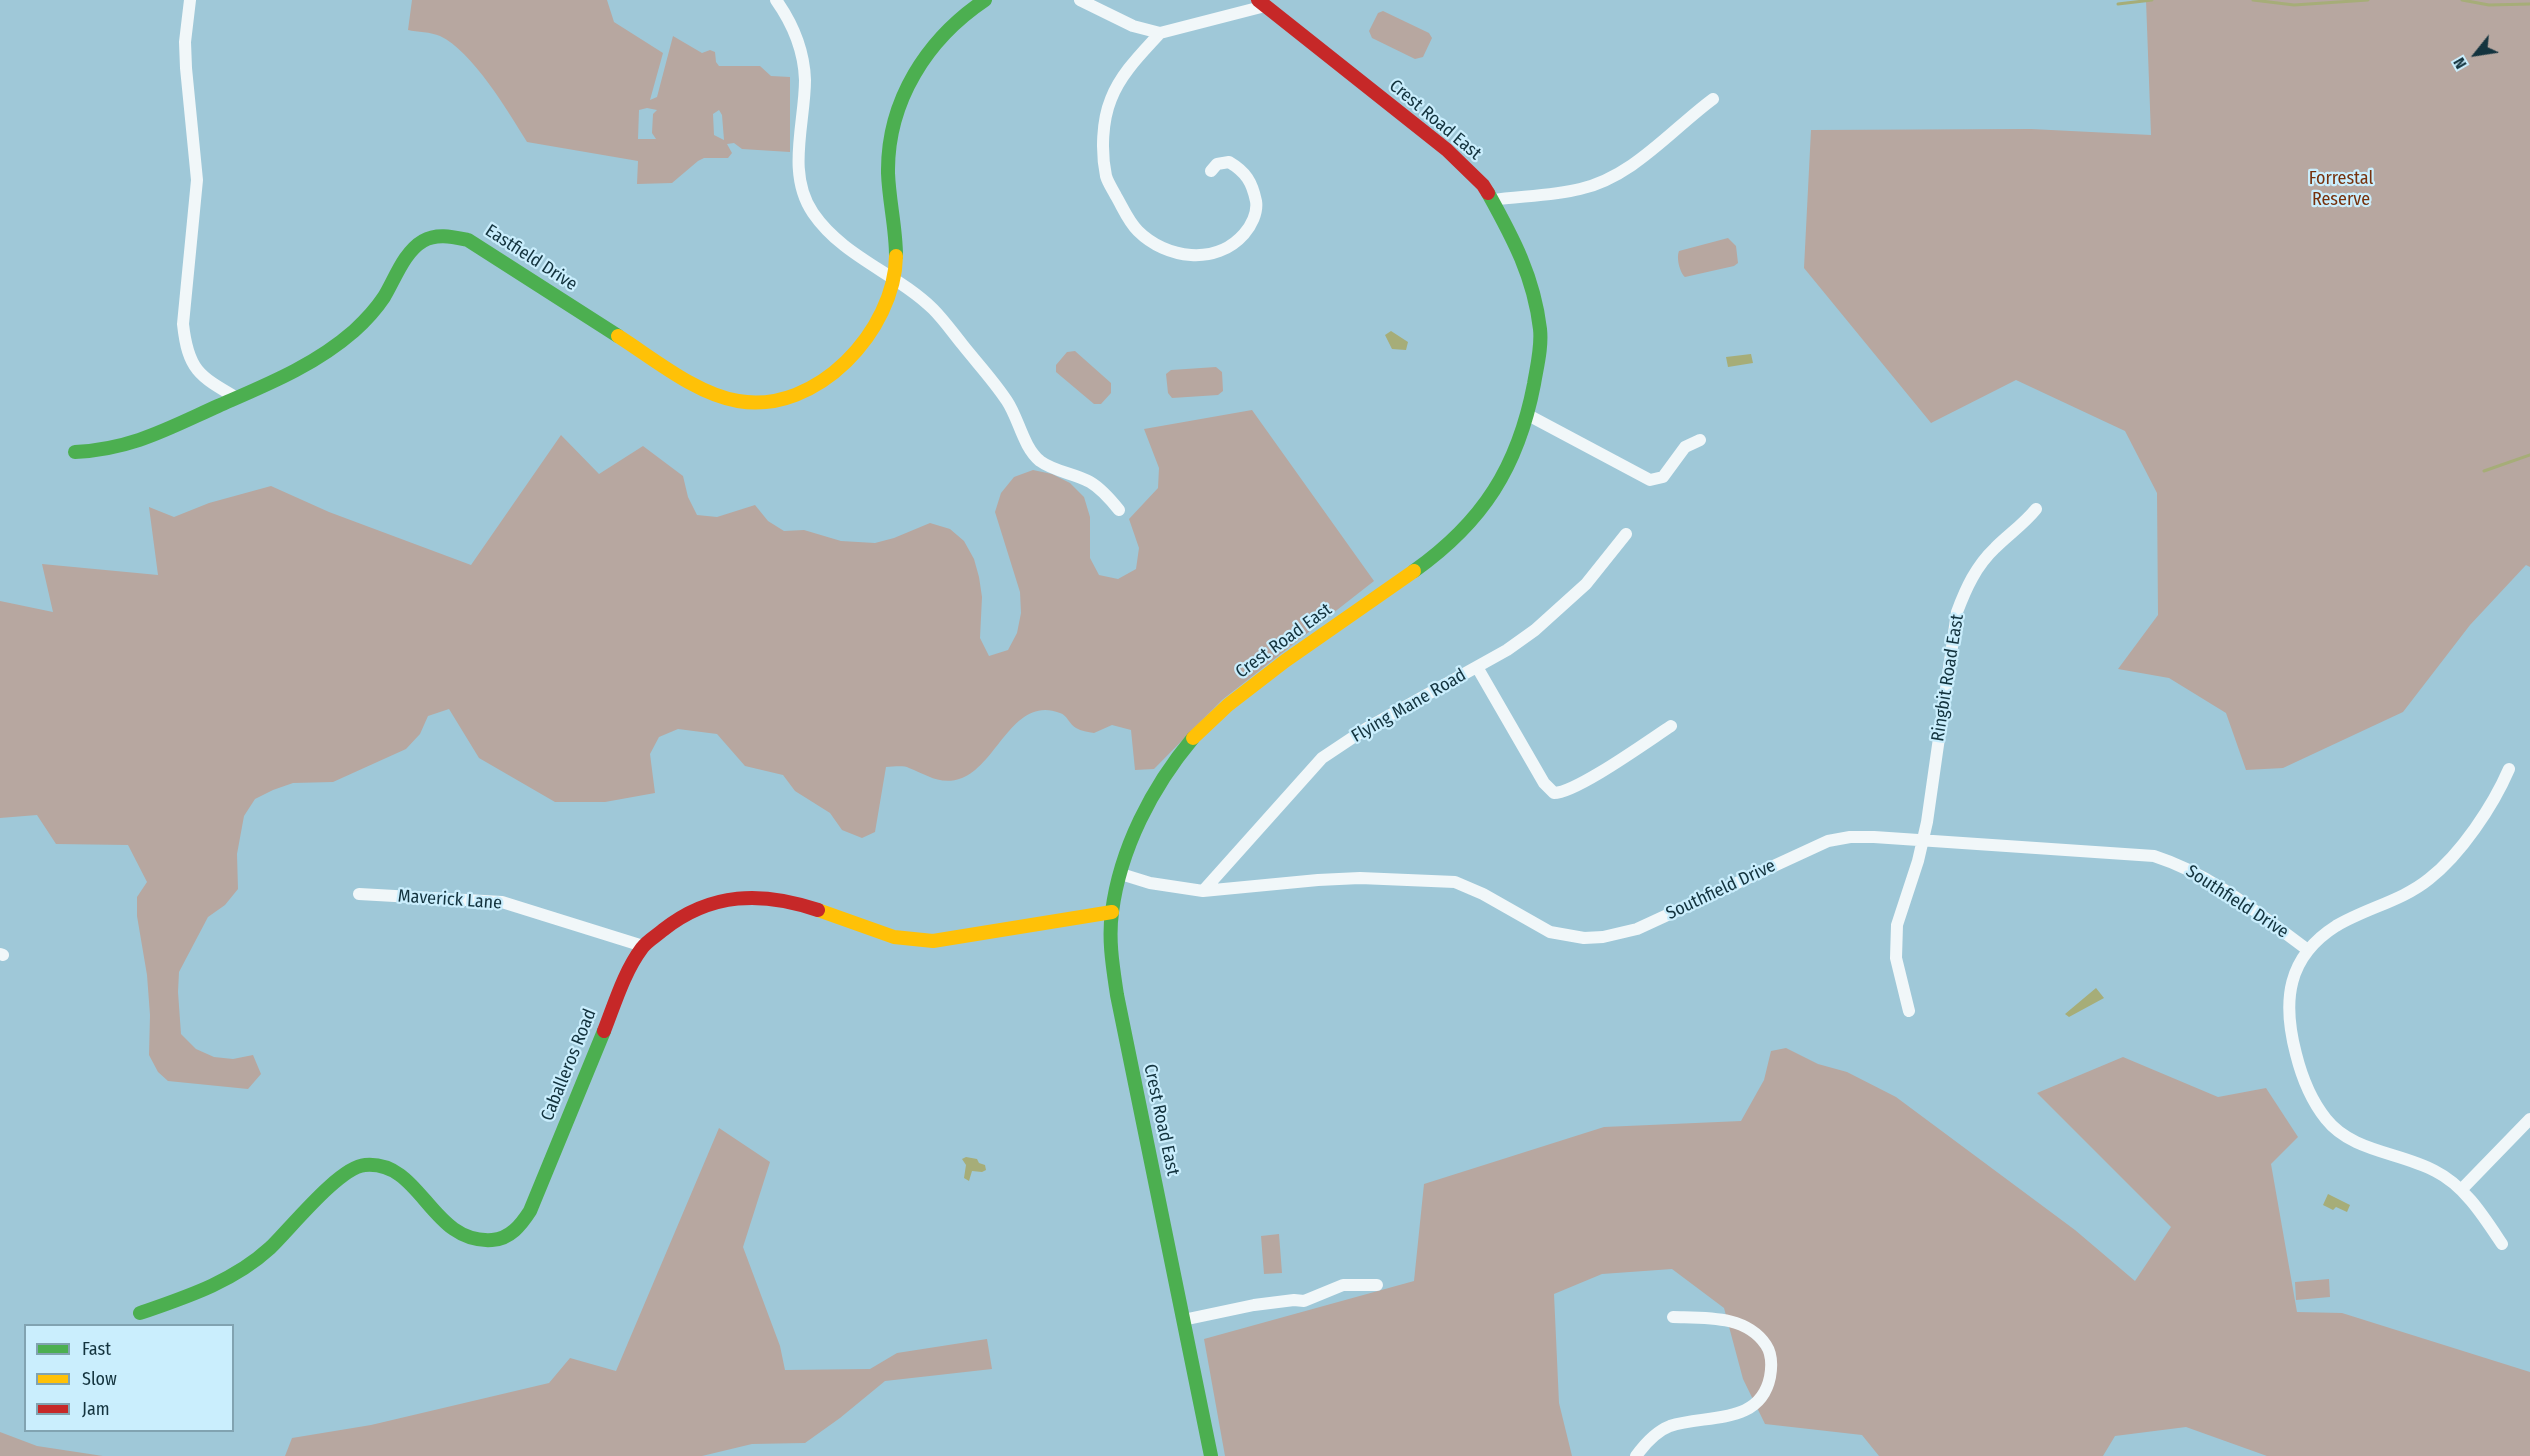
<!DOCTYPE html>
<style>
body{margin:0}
#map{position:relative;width:2530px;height:1456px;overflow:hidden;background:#9fc8d8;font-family:"Fira Sans Condensed",sans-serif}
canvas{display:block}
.legend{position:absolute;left:24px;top:1324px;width:210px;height:108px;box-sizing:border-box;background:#caeefd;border:2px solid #81a3b1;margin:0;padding:8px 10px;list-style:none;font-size:18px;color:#13333e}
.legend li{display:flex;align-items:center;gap:12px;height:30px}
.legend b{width:30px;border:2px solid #81a3b1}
.north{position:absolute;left:2446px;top:24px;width:60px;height:60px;-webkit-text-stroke:4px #caeefd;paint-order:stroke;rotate:240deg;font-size:16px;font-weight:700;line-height:24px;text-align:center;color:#13333e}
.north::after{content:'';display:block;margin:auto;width:21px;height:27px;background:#13333e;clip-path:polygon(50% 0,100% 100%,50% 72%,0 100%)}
</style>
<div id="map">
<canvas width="2530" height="1456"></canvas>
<ul class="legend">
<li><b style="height:8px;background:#4caf50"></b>Fast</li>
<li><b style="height:8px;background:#ffc107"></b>Slow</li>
<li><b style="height:8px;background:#c62828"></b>Jam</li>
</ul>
<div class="north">N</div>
</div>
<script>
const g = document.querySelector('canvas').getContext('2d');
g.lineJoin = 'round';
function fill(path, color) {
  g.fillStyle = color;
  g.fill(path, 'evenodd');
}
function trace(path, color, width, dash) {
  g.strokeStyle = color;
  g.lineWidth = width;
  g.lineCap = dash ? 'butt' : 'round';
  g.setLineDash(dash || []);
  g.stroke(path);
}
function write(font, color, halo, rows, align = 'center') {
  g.font = font + ' "Fira Sans Condensed",sans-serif';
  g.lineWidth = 4.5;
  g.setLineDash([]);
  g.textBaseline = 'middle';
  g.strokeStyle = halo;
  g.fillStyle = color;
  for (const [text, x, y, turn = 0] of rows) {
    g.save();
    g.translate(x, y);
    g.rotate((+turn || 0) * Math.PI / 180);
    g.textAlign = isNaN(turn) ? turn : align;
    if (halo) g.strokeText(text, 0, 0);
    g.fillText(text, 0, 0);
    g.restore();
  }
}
fill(new Path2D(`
 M 412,0 L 607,0 L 614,22 L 663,53 L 650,100 L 657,97 L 673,36 L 702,53 L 710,50 L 715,52 L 716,62 L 719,66 L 760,66 L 771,76 L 790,77 L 790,152 L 742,149 L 734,143 L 727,144 L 732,153 L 728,158 L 704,158 L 698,161 L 672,183 L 637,184 L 638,161 L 527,142 C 508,111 472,51 440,36 C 431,32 417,32 408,30 ZM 647,108 L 657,110 L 653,114 L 652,133 L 656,139 L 638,139 L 639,110 ZM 719,110 L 722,115 L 724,140 L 714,135 L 713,114 Z
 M 2146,0 L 2530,0 L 2530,567 L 2526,565 L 2470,625 L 2403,712 L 2283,768 L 2246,770 L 2226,713 L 2169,678 L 2118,669 L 2158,615 L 2157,493 L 2125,431 L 2016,380 L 1931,423 L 1804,268 L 1811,130 L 2031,129 L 2151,135 Z
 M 1383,11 L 1429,33 L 1432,38 L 1423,57 L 1415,59 L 1372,38 L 1369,31 L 1378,13 Z
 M 1728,238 L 1736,246 L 1738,263 L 1734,266 L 1685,277 C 1680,273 1676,258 1679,251 Z
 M 1075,351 L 1111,383 L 1111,393 L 1101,404 L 1094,404 L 1056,372 L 1056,365 L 1067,352 Z
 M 1216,367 L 1222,372 L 1223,391 L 1218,395 L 1172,398 L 1168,393 L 1166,374 L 1171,370 Z
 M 1252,410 L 1374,581 L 1222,700 L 1154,769 L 1135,770 L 1131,730 L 1112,725 L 1094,733 C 1088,732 1081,731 1076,728 C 1070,725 1067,715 1060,713 C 1013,695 998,764 962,778 C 941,786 927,775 909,768 C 903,765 893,767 886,767 L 875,832 L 862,838 L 842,830 L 830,813 L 795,791 L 783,775 L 745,766 L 717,734 L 678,729 L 659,737 L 650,754 L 655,793 L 605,802 L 555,802 L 479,758 L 449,709 L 428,716 L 420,734 L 406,749 L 333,782 L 293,783 L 273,790 L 255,799 L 244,816 L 237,854 L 238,889 L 225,905 L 208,917 L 179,972 L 178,992 L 181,1034 L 196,1049 L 214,1057 L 233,1059 L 253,1055 L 261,1074 L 248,1089 L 168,1081 L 158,1072 L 149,1055 L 150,1015 L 147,975 L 137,916 L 137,897 L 147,882 L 128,845 L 56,844 L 37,815 L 0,818 L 0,601 L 53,612 L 42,564 L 158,575 L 149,507 L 174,517 L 209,503 L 271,486 L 329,512 L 471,565 L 561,435 L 599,474 L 643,446 L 683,476 L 688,497 L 697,515 L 717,517 L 755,505 L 768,521 L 784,531 L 804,530 L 841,541 L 875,543 L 894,538 L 930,523 L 950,529 L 964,541 L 974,559 L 979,577 L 982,597 L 980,638 L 989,656 L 1008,650 L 1017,633 L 1021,613 L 1020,592 L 995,512 L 1001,493 L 1014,477 L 1033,470 L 1052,474 L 1070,483 L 1084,497 L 1090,517 L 1090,558 L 1099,575 L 1118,579 L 1136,569 L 1139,548 L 1129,519 L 1158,488 L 1159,468 L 1144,429 Z
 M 1786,1048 L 1818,1064 L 1847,1072 L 1896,1097 L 2075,1230 L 2135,1281 L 2171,1227 L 2037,1093 L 2123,1057 L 2218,1097 L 2266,1088 L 2298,1137 L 2271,1164 L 2297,1312 L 2342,1313 L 2530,1372 L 2530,1456 L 2267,1456 L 2186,1427 L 2115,1436 L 2103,1456 L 1879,1456 L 1862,1435 L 1765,1424 L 1743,1379 L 1724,1308 L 1672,1269 L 1602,1274 L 1554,1294 L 1559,1403 L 1572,1456 L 1225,1456 L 1204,1339 L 1414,1281 L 1424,1184 L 1604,1127 L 1741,1121 L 1764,1080 L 1771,1051 Z
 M 719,1128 L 770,1162 L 743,1247 L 780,1346 L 785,1370 L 870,1369 L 897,1353 L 987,1339 L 992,1369 L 885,1381 L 840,1418 L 805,1443 L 752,1444 L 702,1456 L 285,1456 L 292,1438 L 371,1425 L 549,1383 L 570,1358 L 616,1371 Z
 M 1279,1234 L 1282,1273 L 1264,1274 L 1261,1236 Z
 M 2329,1279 L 2330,1297 L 2296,1300 L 2295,1282 Z
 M 0,1432 L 37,1446 L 103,1456 L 0,1456 Z`), '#b7a7a0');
fill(new Path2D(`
 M 1391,331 L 1408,342 L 1406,350 L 1392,349 L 1385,335 Z
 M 1751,354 L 1753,363 L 1728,367 L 1726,357 Z
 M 2096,988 L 2104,998 L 2069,1017 L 2065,1014 Z
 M 966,1157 L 977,1159 L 979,1163 L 985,1165 L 986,1170 L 982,1172 L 972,1171 L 969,1181 L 964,1178 L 966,1165 L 962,1159 Z
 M 2328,1194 L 2350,1205 L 2347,1212 L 2336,1207 L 2333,1210 L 2323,1205 Z`), '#a6ad78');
trace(new Path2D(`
 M 2253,0 L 2294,5 L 2368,0
 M 2462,0 L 2489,5 L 2530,4
 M 2118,4 L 2152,0
 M 2484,471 L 2530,455`), '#a6ad78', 3);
trace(new Path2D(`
 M 190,0 L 185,42 L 186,68 L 197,180 L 183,324 C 188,370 199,376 237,398
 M 776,0 C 793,24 804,49 805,80 C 805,123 786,174 813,213 C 843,257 896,273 933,309 C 944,320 953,333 962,344 C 977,363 994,381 1007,401 C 1019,419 1023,447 1040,461 C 1055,472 1074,473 1090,482 C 1102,489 1111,500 1119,510
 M 1080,0 L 1133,26 L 1160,33 L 1265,6
 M 1160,33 C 1142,53 1121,73 1111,99 C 1102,121 1101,152 1106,176 C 1108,183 1113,190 1116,196 C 1123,208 1128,221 1138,231 C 1166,259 1216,266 1244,234 C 1251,226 1258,213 1256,201 C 1252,182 1246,172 1229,162 L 1217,164 L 1211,171
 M 1492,200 C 1520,196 1552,196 1580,189 C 1633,177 1671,130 1713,99
 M 1528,415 L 1650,480 L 1663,477 L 1685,447 L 1700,440
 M 1477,667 L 1544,783 L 1554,793 C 1576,793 1648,741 1671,726
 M 1121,874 L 1150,883 L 1203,891 L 1318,880 L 1360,878 L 1455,882 L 1483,894 L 1550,932 L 1584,938 L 1603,937 L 1637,929 L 1828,841 L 1850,837 L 1874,837 L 2154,856 C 2213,875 2259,914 2308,950
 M 1203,891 L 1322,758 L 1367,728 L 1507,650 L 1535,630 L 1586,584 L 1626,534
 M 359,894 L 502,902 L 643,946
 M 0,954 L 3,955
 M 1909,1011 L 1896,958 L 1897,925 L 1918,861 L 1927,822 L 1957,612 C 1966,588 1976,566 1995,548 C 2009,534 2024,524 2036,509
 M 2461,1190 L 2530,1119
 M 2502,1244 C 2484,1217 2465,1186 2435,1171 C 2400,1152 2352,1152 2326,1119 C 2310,1099 2302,1078 2296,1054 C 2282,1001 2287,957 2336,926 C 2366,908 2402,901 2429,879 C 2461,854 2493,806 2509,769
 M 1183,1320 L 1254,1305 L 1294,1300 L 1304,1301 L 1343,1285 L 1377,1285
 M 1636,1456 C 1644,1445 1657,1431 1670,1426 C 1706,1414 1760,1426 1770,1377 C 1772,1366 1772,1354 1766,1345 C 1746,1315 1706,1318 1673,1317`), '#f1f7f9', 12);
trace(new Path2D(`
 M 896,256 C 896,228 889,201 888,173 C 887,101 927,39 985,0
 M 75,452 C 132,449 167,429 218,406 C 266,385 314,366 354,331 C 365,321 376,309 384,297 C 395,279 404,252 423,241 C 437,233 453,237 468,240 L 618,336
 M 1414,571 C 1483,522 1518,467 1534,384 C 1537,366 1542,347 1540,329 C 1534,277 1513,238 1488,193
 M 1193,738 C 1152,787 1120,849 1112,912 C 1108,940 1113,968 1117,995 L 1211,1456
 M 140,1313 C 186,1297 233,1282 270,1248 C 290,1229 339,1167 365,1165 C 422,1160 430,1244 492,1240 C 510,1239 521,1225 530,1211 L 604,1031`), '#4caf50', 14);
trace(new Path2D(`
 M 618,336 C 654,359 696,394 738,401 C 817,415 895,330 896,256
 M 1193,738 L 1228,705 L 1285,661 L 1414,571
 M 818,910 L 894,937 L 933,941 L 1112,912`), '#ffc107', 14);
trace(new Path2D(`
 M 1258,0 L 1447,150 L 1483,185 L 1488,193
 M 604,1031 C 615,1003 624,972 642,948 C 647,941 656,936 663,930 C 711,892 762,891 818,910`), '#c62828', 14);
write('18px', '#13333e', '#caeefd', [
 ["Crest Road East",1435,120,40],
 ["Eastfield Drive",531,258,33],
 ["Crest Road East",1284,641,-36],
 ["Ringbit Road East",1948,678,-81],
 ["Flying Mane Road",1409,706,-30],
 ["Southfield Drive",1721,890,-25],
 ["Maverick Lane",450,900,4],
 ["Southfield Drive",2237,902,33],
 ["Caballeros Road",569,1065,-68],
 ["Crest Road East",1161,1120,78]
]);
write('18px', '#76310c', '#caeefd', [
 ["Forrestal",2341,179],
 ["Reserve",2341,200]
]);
</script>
